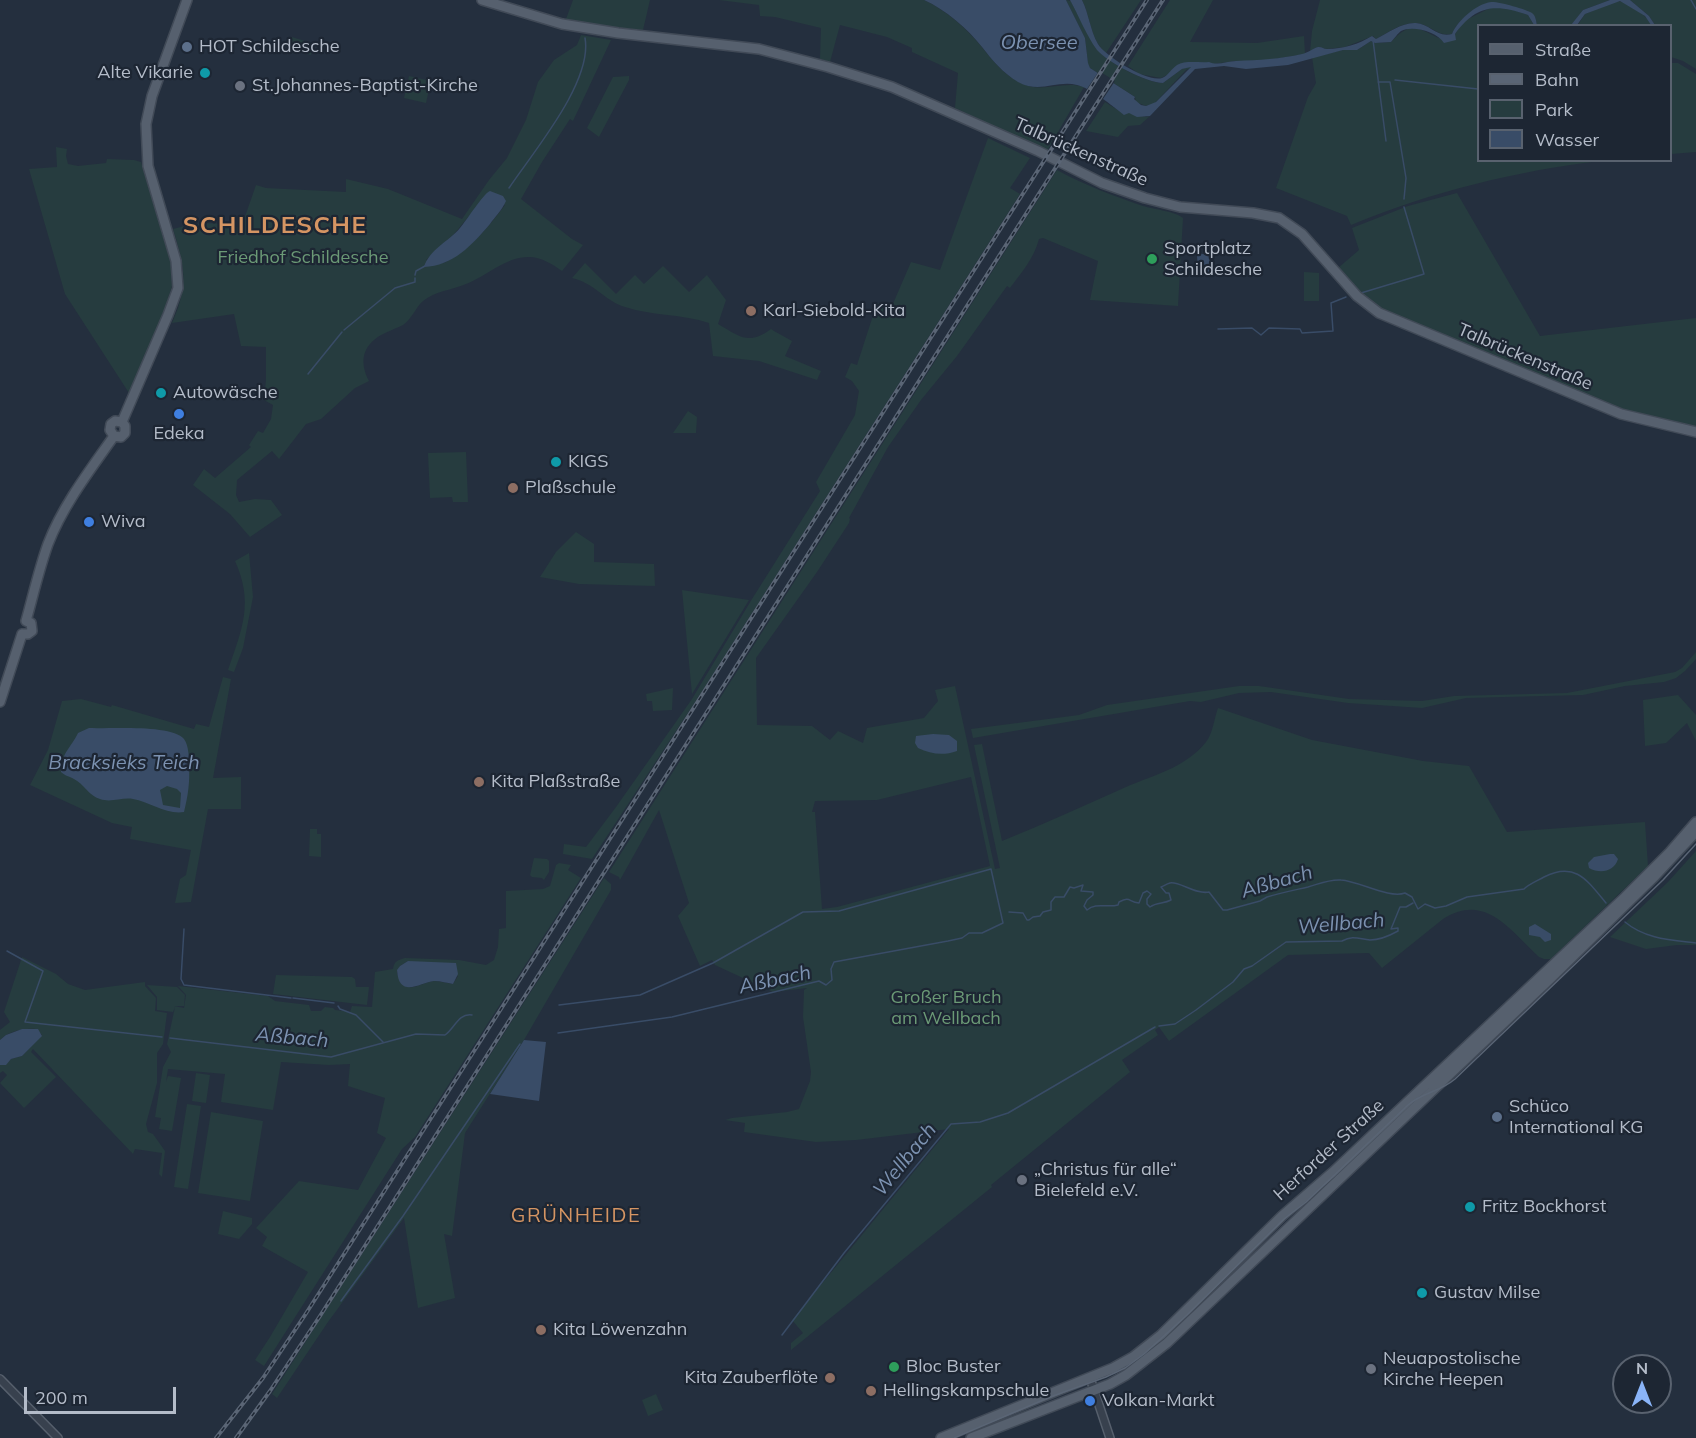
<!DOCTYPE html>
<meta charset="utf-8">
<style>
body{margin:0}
#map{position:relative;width:1696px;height:1438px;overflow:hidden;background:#242f3e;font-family:Mulish,sans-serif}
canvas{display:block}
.legend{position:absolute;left:1477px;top:24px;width:195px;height:138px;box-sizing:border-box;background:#1d2633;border:2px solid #59626f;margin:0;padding:8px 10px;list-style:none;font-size:18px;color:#b4bcc9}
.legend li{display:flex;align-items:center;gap:12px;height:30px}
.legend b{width:30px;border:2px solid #59626f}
.north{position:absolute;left:1612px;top:1354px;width:60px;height:60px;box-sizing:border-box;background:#1d2633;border:2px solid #59626f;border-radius:50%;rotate:0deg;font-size:16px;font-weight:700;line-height:24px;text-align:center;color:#b4bcc9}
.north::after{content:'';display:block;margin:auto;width:21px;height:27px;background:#8ab4f8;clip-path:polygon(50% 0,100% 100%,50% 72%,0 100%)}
.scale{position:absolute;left:24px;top:1387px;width:152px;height:27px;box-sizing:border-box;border:3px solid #b4bcc9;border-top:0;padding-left:8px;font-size:18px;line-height:21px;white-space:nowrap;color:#b4bcc9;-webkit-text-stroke:4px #1d2633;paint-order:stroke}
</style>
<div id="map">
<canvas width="1696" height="1438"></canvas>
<ul class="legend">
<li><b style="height:8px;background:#56606e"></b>Straße</li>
<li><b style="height:8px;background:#5a6575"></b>Bahn</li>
<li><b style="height:16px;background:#263c3f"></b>Park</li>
<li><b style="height:16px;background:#394c67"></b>Wasser</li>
</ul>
<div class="north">N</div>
<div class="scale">200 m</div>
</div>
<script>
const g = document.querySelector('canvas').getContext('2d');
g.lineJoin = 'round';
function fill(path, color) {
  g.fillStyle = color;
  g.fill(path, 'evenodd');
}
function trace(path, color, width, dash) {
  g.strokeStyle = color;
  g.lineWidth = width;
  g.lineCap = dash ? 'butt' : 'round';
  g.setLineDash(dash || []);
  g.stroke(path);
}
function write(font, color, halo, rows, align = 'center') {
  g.font = font + ' Mulish,sans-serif';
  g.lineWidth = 4.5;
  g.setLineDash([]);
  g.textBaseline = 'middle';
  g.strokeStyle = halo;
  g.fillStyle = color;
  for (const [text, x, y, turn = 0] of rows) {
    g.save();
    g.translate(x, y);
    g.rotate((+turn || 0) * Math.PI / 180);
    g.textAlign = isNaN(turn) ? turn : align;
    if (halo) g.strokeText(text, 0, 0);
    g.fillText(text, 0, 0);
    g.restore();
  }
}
fill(new Path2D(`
 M 573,0 L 650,0 L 643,30 L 602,26 L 566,19 Z
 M 719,0 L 924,0 C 946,10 966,28 981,46 C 993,61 1004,75 1021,83 C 1041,94 1063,80 1084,87 L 1047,151 L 955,108 L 958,73 L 912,52 L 912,48 L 887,37 L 840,25 L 830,62 L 820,59 L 821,28 L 775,17 L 760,16 L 759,5 Z
 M 1066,0 L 1071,1 C 1080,18 1089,36 1100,51 C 1109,64 1148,83 1163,83 L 1182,69 L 1191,66 L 1191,68 L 1186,70 L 1154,104 L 1146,106 L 1136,102 L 1135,97 L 1090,68 L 1088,64 L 1085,38 Z
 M 1082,0 L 1141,0 L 1106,53 C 1090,39 1091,18 1082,0 Z
 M 1170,0 L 1213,0 L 1190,42 L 1257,43 L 1304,36 L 1305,54 L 1264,61 L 1236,61 L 1213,64 L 1193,62 L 1161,78 L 1139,74 L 1128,66 Z
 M 1320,0 L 1610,0 L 1583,10 L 1571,26 L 1537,25 L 1535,17 L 1492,2 C 1476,10 1460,16 1452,34 C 1437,37 1430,24 1416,23 C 1402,22 1387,33 1376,39 L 1373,36 L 1345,47 L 1326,49 L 1319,47 L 1315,48 L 1310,52 L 1312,31 Z
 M 1630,0 L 1696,0 L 1696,69 L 1683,61 L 1671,57 L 1670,26 L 1655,25 L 1649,16 Z
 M 1616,1 C 1628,1 1646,14 1651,25 L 1577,26 L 1585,14 Z
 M 1492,7 L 1508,8 L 1528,15 L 1534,25 L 1478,26 L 1478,160 L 1600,161 C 1516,171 1430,192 1351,225 L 1347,216 L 1276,188 L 1308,97 L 1316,83 L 1312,57 L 1343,50 L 1357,50 L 1371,41 L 1375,43 L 1391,42 C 1412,19 1418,29 1441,39 L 1455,34 L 1464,21 Z
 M 581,35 L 611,40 L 573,121 L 570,119 L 542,162 L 521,199 L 572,239 L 583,245 L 562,271 C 552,264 541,257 529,257 C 505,257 487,276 466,284 C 452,290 435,291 423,301 C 416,307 411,320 403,325 C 389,332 374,335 366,350 C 361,360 364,372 369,381 L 355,388 L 321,419 L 306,424 L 279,459 L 272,451 L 237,480 L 236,495 L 239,502 L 255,499 L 271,500 L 282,515 L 250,537 L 230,514 L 193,485 L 204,469 L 215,478 L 251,447 L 249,445 L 258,431 L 263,433 L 271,419 L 273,405 L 264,400 L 266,380 L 266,347 L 241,346 L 234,314 L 172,323 C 189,285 185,268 173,229 C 198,222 217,221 241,228 L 256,185 L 266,188 L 346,192 L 346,179 L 388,189 L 462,219 L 489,180 L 507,158 L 526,120 L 538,82 L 554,60 L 577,45 ZM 480,203 L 505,205 C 487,229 470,249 444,263 L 426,260 L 454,234 Z
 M 292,37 L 314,44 L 311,55 L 290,49 Z
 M 1671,63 L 1678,63 L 1696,74 L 1696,152 L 1671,154 Z
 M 409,76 L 431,81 L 426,103 L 404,98 Z
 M 629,76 L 629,80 L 599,137 L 587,128 L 613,77 Z
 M 1105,102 L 1124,114 L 1126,112 L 1146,117 L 1150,116 L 1140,125 L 1128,126 L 1118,137 L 1086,131 Z
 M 988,138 L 1030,158 L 1010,188 L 1020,194 L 699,696 L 592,859 L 563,854 L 564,844 L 586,847 L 616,807 L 692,699 L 752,599 L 820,491 L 816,482 L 855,415 L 859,391 L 852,381 L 845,377 L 851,363 L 857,365 L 877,303 L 892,306 L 911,262 L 940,270 Z
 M 56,147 L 67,149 L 66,156 L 68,164 L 78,166 L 106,163 L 107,159 L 134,160 L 141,162 L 171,264 L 172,286 L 164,312 L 129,393 L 65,294 L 29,169 L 57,167 Z
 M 1057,170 C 1084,185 1114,196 1143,206 C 1153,209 1177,212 1183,218 L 1178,306 L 1090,300 L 1098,261 L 1043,238 L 1039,239 C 1034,258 1022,272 1010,288 L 1007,286 L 957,356 L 921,400 L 888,447 L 849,518 L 850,519 L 849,523 L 817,572 L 756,658 L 757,725 L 812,726 L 830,740 L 838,731 L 863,743 L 867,728 L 924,718 L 938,701 L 935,690 L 955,686 L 995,869 L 1000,868 L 974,745 L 982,744 L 1002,841 C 1044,824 1085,805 1126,787 C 1154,775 1185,768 1206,742 C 1213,733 1214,719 1218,708 L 1312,740 L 1423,761 L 1469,766 L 1507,832 L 1645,822 L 1648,866 L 1551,959 L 1544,959 L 1539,957 C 1510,930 1485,892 1443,919 L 1382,968 L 1369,953 L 1288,955 L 1169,1041 L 1159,1027 L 1155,1030 L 1158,1035 L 1122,1060 L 1130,1072 L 991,1185 L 992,1187 L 791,1350 L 791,1343 L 803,1333 L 792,1320 L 949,1129 L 856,1140 L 816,1142 L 744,1132 L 745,1123 L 725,1120 L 732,1118 L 787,1112 L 799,1109 L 810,1081 L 811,1072 L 803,1017 L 804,990 L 807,988 L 773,992 L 715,965 L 712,960 L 700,966 L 678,916 L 689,903 L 659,810 L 620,880 L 619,877 L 609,872 ZM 971,777 L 990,866 L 837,907 L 822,909 L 815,812 L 812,812 L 815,801 L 877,800 Z
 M 1457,193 L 1540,336 L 1696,318 L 1696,428 L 1620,409 L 1379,309 L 1369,302 L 1338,268 L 1359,250 L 1352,228 L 1408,206 Z
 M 585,263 L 616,294 L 635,275 L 644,284 L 663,266 L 689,292 L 707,275 L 726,300 L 718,324 C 739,336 748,346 771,329 L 774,331 L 792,341 L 785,356 L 821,371 L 817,380 L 759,361 L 713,356 L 709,323 C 682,314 653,316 625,307 C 605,301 593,282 572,278 Z
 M 1304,272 L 1319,273 L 1319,301 L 1304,301 Z
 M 688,411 L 697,417 L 696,433 L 673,433 Z
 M 466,452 L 468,502 L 453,502 L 452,497 L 430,498 L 428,453 Z
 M 576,532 L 594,544 L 594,562 L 654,564 L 655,586 L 579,584 L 540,577 L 556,552 Z
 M 249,553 L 253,597 L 243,648 L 234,672 L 228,670 C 242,629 254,603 235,561 Z
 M 682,590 L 749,600 L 692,694 Z
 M 1696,652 L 1696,659 L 1685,671 L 1676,678 L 1664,682 L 1625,686 L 1583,695 L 1466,698 L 1422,708 L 1348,703 L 1271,692 L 1239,693 L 1201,702 L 1190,701 L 973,738 L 971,729 L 1079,715 L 1107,705 L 1239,686 L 1259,686 L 1349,699 L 1422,701 L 1454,696 L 1567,693 L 1675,672 L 1682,668 Z
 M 223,677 L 231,679 L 213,778 L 241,777 L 241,809 L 208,809 L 191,902 L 175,903 L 180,879 L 186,875 L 191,850 L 130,839 L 132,827 L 112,823 L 30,785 L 48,750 L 62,701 L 81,699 L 111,707 L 112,705 L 194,729 L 196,724 L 209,727 Z
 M 673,688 L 672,710 L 653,711 L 652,701 L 647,701 L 646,694 Z
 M 1678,695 L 1696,715 L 1696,741 L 1687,723 L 1666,743 L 1645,746 L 1643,700 Z
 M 310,829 L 317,829 L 317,834 L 321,834 L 321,857 L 309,856 Z
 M 1696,851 L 1696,945 L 1677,945 L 1646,949 L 1610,937 L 1668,882 Z
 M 534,858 L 547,859 L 549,861 L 549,872 L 544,880 L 542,878 L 532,877 L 530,875 Z
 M 559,863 L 571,865 L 568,870 L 581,878 L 415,1137 L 402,1149 L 264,1366 L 255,1360 L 270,1337 L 308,1272 L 262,1246 L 267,1237 L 256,1228 L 299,1181 L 358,1190 L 386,1138 L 377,1133 L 385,1098 L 348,1086 L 350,1064 L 329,1065 L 281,1062 L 273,1110 L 221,1102 L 225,1074 L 168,1069 L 166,1082 L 168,1076 L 181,1078 L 172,1131 L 159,1129 L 161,1118 L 155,1117 L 163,1067 L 171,1052 L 167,1044 L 175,1007 L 173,1012 L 157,1010 L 157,997 L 147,985 L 177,987 L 185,995 L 184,1006 L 174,1006 L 184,1008 L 186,995 L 178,986 L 268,996 L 275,1001 L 309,1005 L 311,1011 L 321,1011 L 325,1007 L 333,1008 L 335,1010 L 350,1012 L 352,1006 L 372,1007 L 375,972 L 393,969 C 394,961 398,960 405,958 L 459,960 L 486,965 L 494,960 L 498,947 L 499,929 L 506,928 L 506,891 L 543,889 L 550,886 L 556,865 ZM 408,961 L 458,976 L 453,984 C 446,983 441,981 434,981 C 418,983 406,998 397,973 L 400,966 Z
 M 604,878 L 611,884 L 611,890 L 524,1040 L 465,1133 L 452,1236 L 444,1234 L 455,1298 L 418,1308 L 404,1218 L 328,1322 L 277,1398 L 272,1394 Z
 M 22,957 L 56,974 L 68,984 L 85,990 L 145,982 L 145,986 L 156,998 L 155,1011 L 167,1013 L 163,1044 L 157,1053 L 157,1083 L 146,1124 L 148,1132 L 153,1134 L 165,1151 L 162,1177 L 159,1174 L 162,1153 L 135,1149 L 133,1154 L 33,1049 L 31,1052 L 56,1077 L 24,1108 L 0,1083 L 7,1075 L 3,1071 L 0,1073 L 0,1065 L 5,1065 L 11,1059 L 22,1056 L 42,1035 L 36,1029 C 23,1028 9,1031 0,1040 L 0,1030 L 10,1022 L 4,1012 Z
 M 276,975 L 352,977 L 355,979 L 356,987 L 369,987 L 367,1005 L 273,994 Z
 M 196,1073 L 210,1075 L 206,1103 L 192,1101 Z
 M 187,1104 L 201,1106 L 188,1189 L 174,1187 Z
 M 211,1112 L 263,1121 L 250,1201 L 198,1193 Z
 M 223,1211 L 252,1218 L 252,1224 L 239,1239 L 218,1234 Z
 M 656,1394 L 663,1410 L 648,1416 L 642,1400 Z`), '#263c3f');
fill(new Path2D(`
 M 924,0 L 1066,0 L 1085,38 L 1088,63 L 1090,68 L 1135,97 L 1134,99 L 1141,105 L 1146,106 L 1156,102 L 1191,67 L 1182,69 L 1163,83 C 1147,83 1107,62 1097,50 C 1086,35 1079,16 1070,0 L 1082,0 C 1089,14 1090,30 1098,44 C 1105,56 1148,83 1162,78 C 1168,76 1171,69 1177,65 C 1185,60 1199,63 1209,62 C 1218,66 1227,61 1236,61 C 1259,60 1280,59 1302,54 C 1308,53 1316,46 1319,47 C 1322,47 1324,49 1327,49 C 1343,49 1359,44 1372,36 L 1376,39 C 1387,33 1403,22 1416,23 C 1430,24 1437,38 1452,34 C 1457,21 1476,4 1491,2 C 1497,1 1526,9 1532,13 C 1536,16 1536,21 1537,25 L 1534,25 L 1528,15 C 1496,4 1477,4 1455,34 L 1456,40 L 1444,43 C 1437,32 1413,25 1401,31 C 1398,33 1394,39 1391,42 L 1375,43 L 1371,41 L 1357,50 L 1343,50 L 1288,65 L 1246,69 L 1224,66 L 1195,69 L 1150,116 L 1137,117 L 1129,113 L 1124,115 C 1113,106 1090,88 1077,85 C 1056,80 1040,94 1018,82 C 1003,73 992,60 982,47 C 967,28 946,10 924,0 Z
 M 1610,0 L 1630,0 L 1649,16 L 1655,25 L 1651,25 L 1645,16 L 1620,1 L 1585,14 L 1577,25 L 1571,25 L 1583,10 Z
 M 490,191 L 503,196 L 506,201 C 502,210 495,217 490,224 C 472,245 453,266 424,267 C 429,250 449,241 460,228 C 467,220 483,194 490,191 Z
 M 1198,253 L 1212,256 L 1212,258 L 1208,266 L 1219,267 L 1221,269 L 1219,273 L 1208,275 L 1206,271 L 1202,272 L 1198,270 L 1197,256 Z
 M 89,728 C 109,729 172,724 184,739 C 189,746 189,758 189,766 C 190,782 188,796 184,812 C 167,815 150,802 133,799 C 122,797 111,803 100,799 C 89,796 84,784 74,779 C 69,776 65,776 61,772 C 61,753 71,748 78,733 ZM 167,786 L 177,789 L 181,793 L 180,808 L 163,805 L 160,790 Z
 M 933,734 L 949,735 L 957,741 L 957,751 C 943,756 931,754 918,748 L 915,743 L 916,736 Z
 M 1610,854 L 1614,854 L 1618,859 C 1614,872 1600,874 1589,868 L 1588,863 L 1594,857 Z
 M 1535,924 L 1551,934 L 1551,940 L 1545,942 L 1540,937 L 1529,935 L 1529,927 Z
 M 408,961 L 456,963 L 458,974 L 453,984 C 447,983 441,981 434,981 C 421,982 399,1000 397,970 L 400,966 Z
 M 22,1029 L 38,1029 L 42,1036 L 22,1056 L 11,1059 L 6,1065 L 0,1065 L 0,1040 L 6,1035 Z
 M 524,1040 L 546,1042 L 539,1101 L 490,1094 Z`), '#394c67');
fill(new Path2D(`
 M 1099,71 L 1115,81 L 1101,102 L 1085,92 Z`), '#242f3e');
trace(new Path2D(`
 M 1691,0 L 1696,9
 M 1373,40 L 1386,141
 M 1395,80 L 1478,89
 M 1378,82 L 1390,82 L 1406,178 L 1404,199
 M 509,188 C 533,152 593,82 585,38
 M 415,275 L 416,271 L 425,266
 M 1361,293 L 1424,274 L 1404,207
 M 1218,329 L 1252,328 L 1261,335 L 1269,328 L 1300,329 L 1302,333 L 1333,331 L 1331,303 L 1346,297
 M 344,330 L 395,288 L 415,282 L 415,278
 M 308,374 L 342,332
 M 1009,912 L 1023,913 L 1027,920 L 1029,920 L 1033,917 L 1040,916 L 1043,912 L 1051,910 L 1051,902 L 1055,897 L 1064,897 L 1070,887 L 1074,888 L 1083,885 L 1081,891 L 1093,892 L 1093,895 L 1087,900 L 1084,906 L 1087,910 C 1096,902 1107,908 1118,905 L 1119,902 C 1131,896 1128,902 1139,903 L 1143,893 L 1147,891 L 1151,894 L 1147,899 L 1147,904 L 1150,907 C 1157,902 1164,904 1171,900 L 1169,893 L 1166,893 L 1161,887 C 1164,886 1166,884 1170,883 C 1179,881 1196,895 1209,892 L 1223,910 L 1227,910 L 1260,901 L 1267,897 C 1280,893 1295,890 1308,887 C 1319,884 1329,879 1341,880 C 1359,881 1389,899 1405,893 L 1412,897 L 1418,909 L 1425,904 L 1435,908 L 1446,906 L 1467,897 L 1524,889 C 1529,884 1537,881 1544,877 C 1575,861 1587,880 1606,903
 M 1625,922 C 1645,939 1671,940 1696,943
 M 184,929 L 181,979 L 184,985 L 291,998
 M 7,951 L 43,971 L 25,1022 L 162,1037
 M 293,998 L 334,1003
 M 338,1006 L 340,1009 L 356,1015 L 383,1042
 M 1159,1026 L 1175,1024 L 1196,1010 L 1233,982 L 1244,969 L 1252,966 L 1286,942 L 1342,941 C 1353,935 1359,939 1370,940 C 1380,940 1389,936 1398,931 L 1398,928 L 1391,929 L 1400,907 L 1406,907 L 1413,903
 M 558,1033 L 672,1017 L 819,981 L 826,985 L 832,980 L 831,969 L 834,962 L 948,941 L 962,938 L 969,933 L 982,933 L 1003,923 L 991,869 L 839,911 L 803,912 L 713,963 L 640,995 L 559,1005
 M 170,1038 L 331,1057 L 416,1034 L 445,1035 C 455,1028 458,1013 472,1015
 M 341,1301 L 403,1216 L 520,1044
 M 782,1335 L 844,1253 L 951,1124 L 980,1122 L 1008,1113 L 1155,1027`), '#394c67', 1.5);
const minor = new Path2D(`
 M 1090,1378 L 1110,1438
 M 0,1379 L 58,1438`);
const major = new Path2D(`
 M 482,0 L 562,24 L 618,33 L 759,49 L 828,67 L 892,87 L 1038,151 L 1102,183 L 1145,198 L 1180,207 L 1253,213 L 1279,218 L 1302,234 L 1357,296 L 1379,313 L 1621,414 L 1696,432
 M 122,422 L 168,315 L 178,288 L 176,261 L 148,166 L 146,124 L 152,96 L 187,0
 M 114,436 L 121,437 L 125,433 L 125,426 L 122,422
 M 114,436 L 110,430 L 111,424 L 115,421 L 122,422
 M 26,621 C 33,596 39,569 48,544 C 63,505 90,470 114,436
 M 22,634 L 28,634 L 32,631 L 31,623 L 26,621
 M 0,702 L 22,634
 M 941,1438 L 1113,1368 L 1133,1357 L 1161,1335 L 1282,1216 L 1333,1172 L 1625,897 L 1670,852 L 1696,822
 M 971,1438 L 1110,1384 L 1126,1375 L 1167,1343 L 1550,979 L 1655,876 L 1696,832`);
trace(minor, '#565f6c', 10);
trace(major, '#414a57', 12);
trace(minor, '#38414e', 7);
trace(major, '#56606e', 9);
trace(new Path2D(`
 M 954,1438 L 1050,1397 L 1106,1377 L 1125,1368 L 1144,1354 L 1187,1315 L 1284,1219 L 1306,1202 L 1408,1105 C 1423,1092 1440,1092 1455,1079 L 1663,880 L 1696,844`), '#5a6575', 1.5);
const rail = new Path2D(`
 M 216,1438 L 263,1378 L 305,1315 L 1147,0
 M 236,1438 L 270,1391 L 320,1316 L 1163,0`);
trace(rail, '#5a6575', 4);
trace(rail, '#1d2633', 1.5, [4.5]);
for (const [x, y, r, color] of [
 [187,47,6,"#5c6f8a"],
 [205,73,6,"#0f9aa8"],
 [240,86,6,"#6b7280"],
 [1152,259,6,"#2e9e5b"],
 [751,311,6,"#8d6e63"],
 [161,393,6,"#0f9aa8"],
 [179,414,6,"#3f7fe0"],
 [556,462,6,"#0f9aa8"],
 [513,488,6,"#8d6e63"],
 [89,522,6,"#3f7fe0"],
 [479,782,6,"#8d6e63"],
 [1497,1117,6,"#5c6f8a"],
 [1022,1180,6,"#6b7280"],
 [1470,1207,6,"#0f9aa8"],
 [1422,1293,6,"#0f9aa8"],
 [541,1330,6,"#8d6e63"],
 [894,1367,6,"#2e9e5b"],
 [1371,1369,6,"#6b7280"],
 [830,1378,6,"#8d6e63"],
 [871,1391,6,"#8d6e63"],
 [1090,1401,6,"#3f7fe0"]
]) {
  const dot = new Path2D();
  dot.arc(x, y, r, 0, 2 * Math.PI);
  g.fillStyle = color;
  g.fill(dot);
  trace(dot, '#1d2633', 2);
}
write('18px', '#b4bcc9', '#1d2633', [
 ["HOT Schildesche",199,47],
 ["Alte Vikarie",193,73,"right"],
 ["St.Johannes-Baptist-Kirche",252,86],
 ["Sportplatz",1164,249],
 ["Schildesche",1164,270],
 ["Karl-Siebold-Kita",763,311],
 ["Autowäsche",173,393],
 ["Edeka",179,434,"center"],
 ["KIGS",568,462],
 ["Plaßschule",525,488],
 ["Wiva",101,522],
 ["Kita Plaßstraße",491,782],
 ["Schüco",1509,1107],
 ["International KG",1509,1128],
 ["„Christus für alle“",1034,1170],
 ["Bielefeld e.V.",1034,1191],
 ["Fritz Bockhorst",1482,1207],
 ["Gustav Milse",1434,1293],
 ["Kita Löwenzahn",553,1330],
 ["Neuapostolische",1383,1359],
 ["Kirche Heepen",1383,1380],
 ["Bloc Buster",906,1367],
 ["Kita Zauberflöte",818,1378,"right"],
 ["Hellingskampschule",883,1391],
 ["Volkan-Markt",1102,1401]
], 'left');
write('18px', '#b4bcc9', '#1d2633', [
 ["Talbrückenstraße",1081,152,24],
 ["Talbrückenstraße",1525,357,23],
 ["Herforder Straße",1329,1150,-42]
]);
write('18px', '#6b9a76', '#1d2633', [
 ["Friedhof Schildesche",303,258],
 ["Großer Bruch",946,998],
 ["am Wellbach",946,1019]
]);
write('italic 20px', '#7c92b1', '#1d2633', [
 ["Obersee",1039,43],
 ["Bracksieks Teich",124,763],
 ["Aßbach",1277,882,-16],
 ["Wellbach",1341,924,-5],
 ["Aßbach",775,980,-12],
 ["Aßbach",292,1038,5],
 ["Wellbach",905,1160,-51]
]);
g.letterSpacing = '1.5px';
write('20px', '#d59563', '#1d2633', [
 ["GRÜNHEIDE",576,1216]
]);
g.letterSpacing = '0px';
g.letterSpacing = '1.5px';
write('bold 24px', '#d59563', '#1d2633', [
 ["SCHILDESCHE",275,226]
]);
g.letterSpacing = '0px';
</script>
